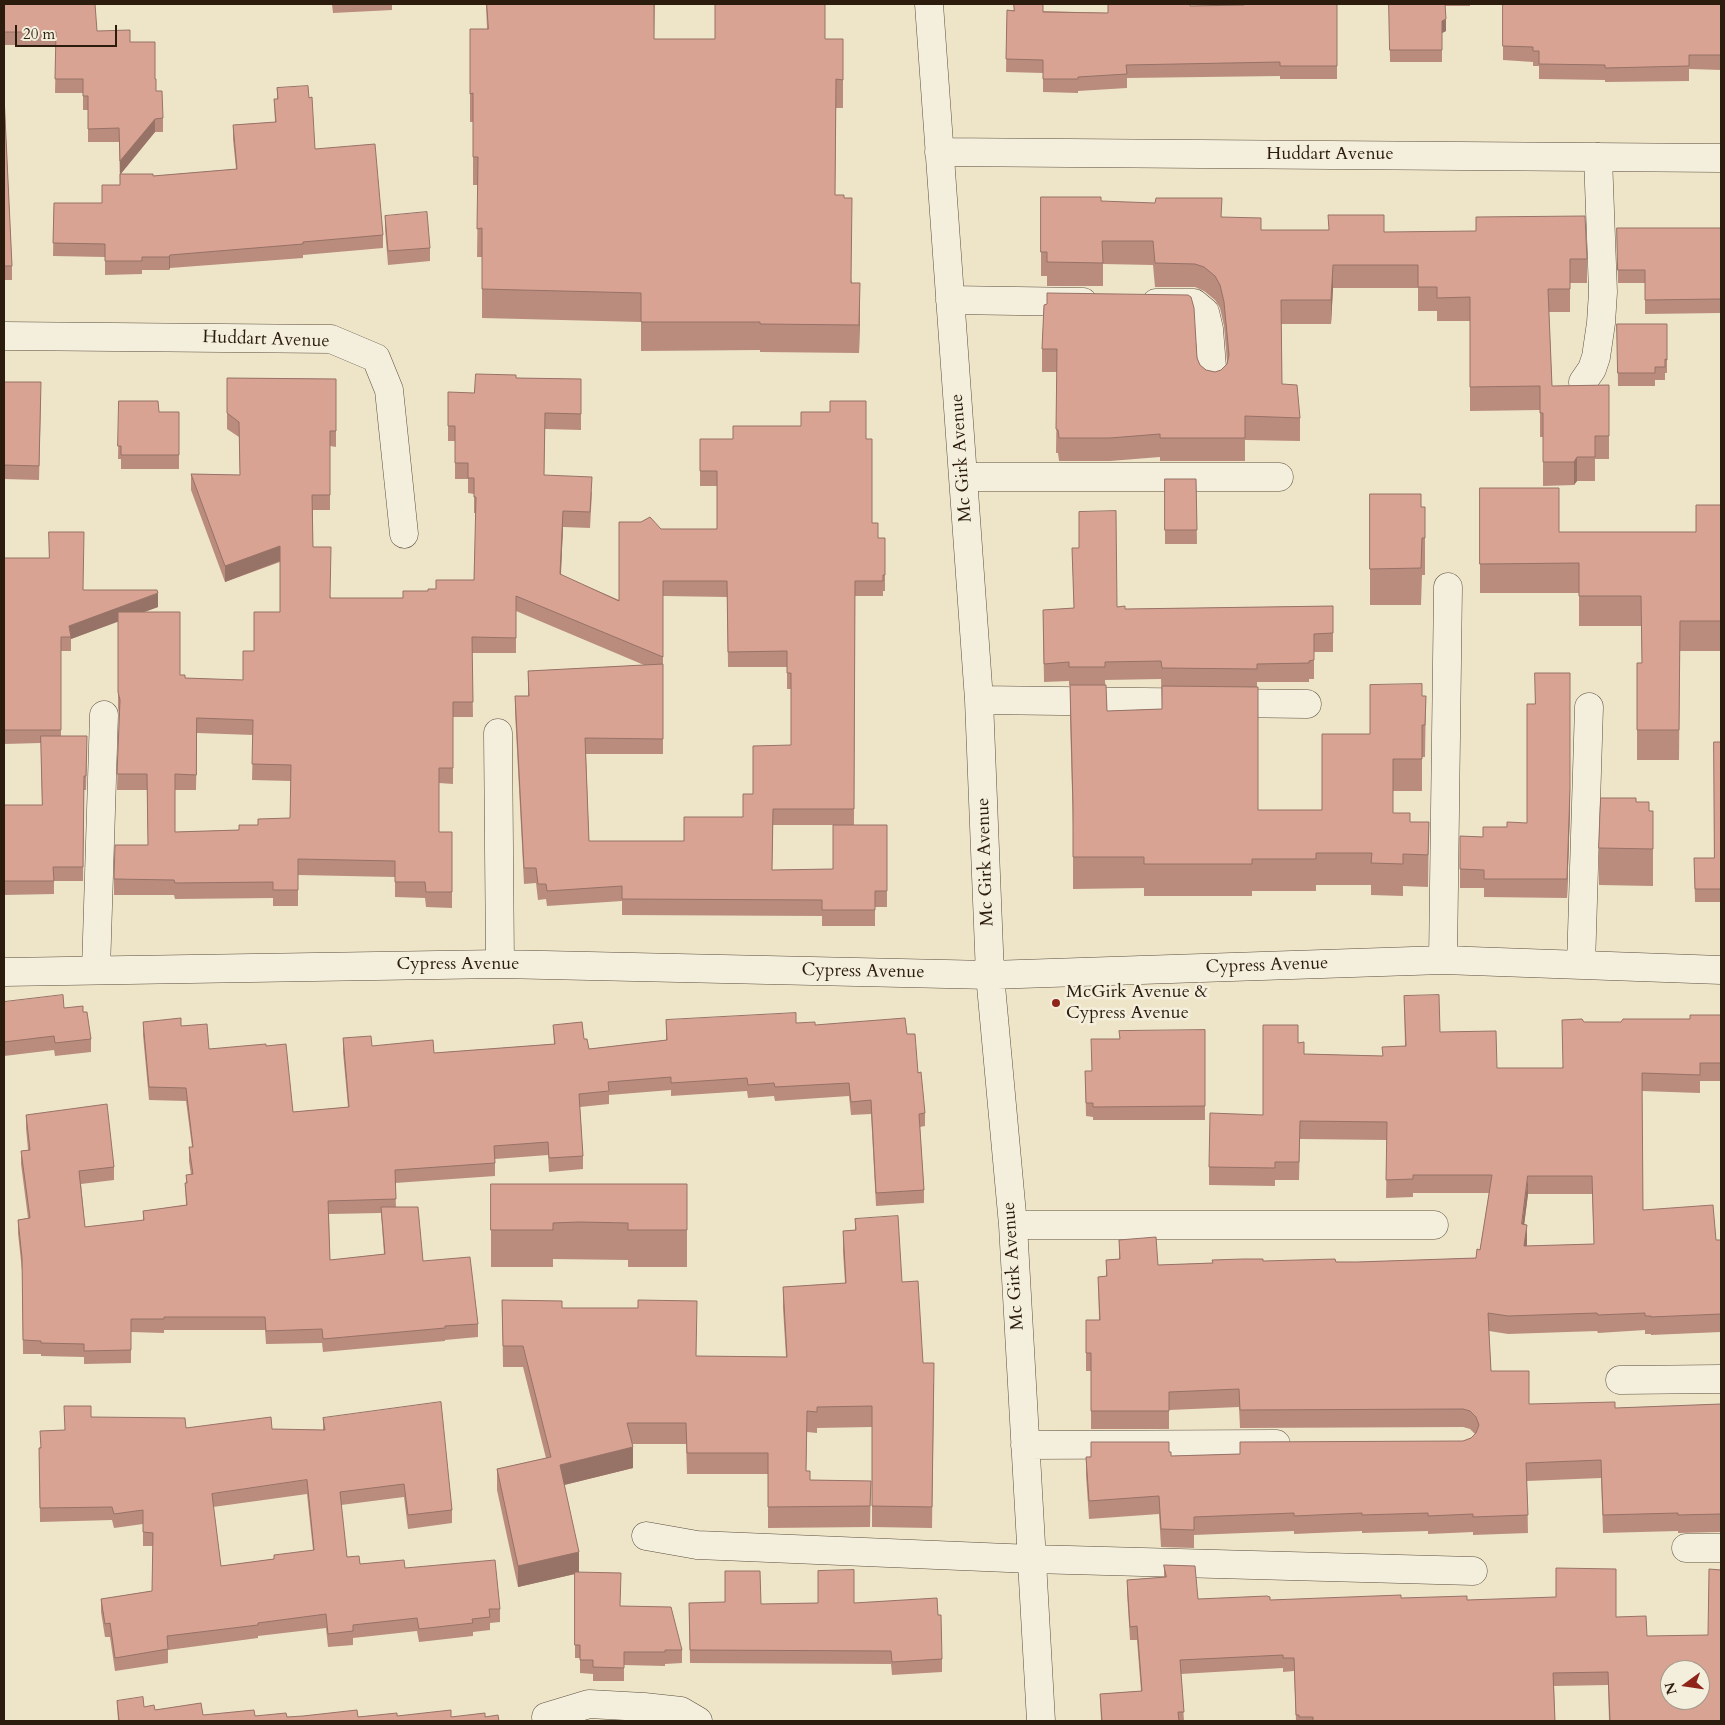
<!DOCTYPE html>
<style>
body{margin:0}
#map{position:relative;width:1725px;height:1725px;overflow:hidden;background:#eee5c9;font-family:Cardo,serif}
canvas{display:block}
.frame{position:absolute;inset:0;border:5px solid #2b1c0e;pointer-events:none}
.north{position:absolute;left:1660px;top:1660px;width:50px;height:50px;box-sizing:border-box;background:#f4eedc;border:1px solid #a49a8a;border-radius:50%;rotate:256deg;font-size:14px;font-weight:700;line-height:20px;text-align:center;color:#2b1c0e}
.north::after{content:'';display:block;margin:auto;width:18px;height:22px;background:#8f2418;clip-path:polygon(50% 0,100% 100%,50% 72%,0 100%)}
.scale{position:absolute;left:15px;top:25px;width:102px;height:22px;box-sizing:border-box;border:2px solid #2b1c0e;border-top:0;padding-left:6px;font-size:15px;line-height:18px;white-space:nowrap;color:#2b1c0e;-webkit-text-stroke:4px #f4eedc;paint-order:stroke}
</style>
<div id="map">
<canvas width="1725" height="1725"></canvas>
<div class="frame"></div>
<div class="north">N</div>
<div class="scale">20 m</div>
</div>
<script>
const g = document.querySelector('canvas').getContext('2d');
g.lineJoin = 'round';
function trace(path, color, width, dash) {
  g.strokeStyle = color;
  g.lineWidth = width;
  g.lineCap = dash ? 'butt' : 'round';
  g.setLineDash(dash || []);
  g.stroke(path);
}
function fill(path, color) {
  g.fillStyle = color;
  g.fill(path, 'evenodd');
}
function write(font, color, halo, rows, align = 'center') {
  g.font = font + ' Cardo,serif';
  g.lineWidth = 5;
  g.setLineDash([]);
  g.textBaseline = 'middle';
  g.strokeStyle = halo;
  g.fillStyle = color;
  for (const [text, x, y, turn = 0] of rows) {
    g.save();
    g.translate(x, y);
    g.rotate((+turn || 0) * Math.PI / 180);
    g.textAlign = isNaN(turn) ? turn : align;
    if (halo) g.strokeText(text, 0, 0);
    g.fillText(text, 0, 0);
    g.restore();
  }
}
const minor = new Path2D(`
 M 929,4 L 979,700 L 990,975 L 1013,1225 L 1041,1721
 M 939,152 L 1721,158
 M 950,300 L 1083,302
 M 1156,303 L 1194,303 L 1205,312 L 1209,329 L 1213,380
 M 4,336 L 331,339 L 376,358 L 389,390 L 404,534
 M 1583,382 L 1592,369 L 1596,357 L 1601,323 L 1603,292 L 1598,157
 M 963,477 L 1279,477
 M 979,700 L 1307,704
 M 498,733 L 500,964
 M 1443,960 L 1448,587
 M 1581,965 L 1589,707
 M 96,970 L 104,715
 M 4,972 L 500,964 L 990,975 L 1443,960 L 1721,970
 M 1013,1225 L 1434,1225
 M 1620,1380 L 1721,1379
 M 1025,1445 L 1276,1444
 M 646,1536 L 697,1545 L 1032,1559 L 1473,1571
 M 1686,1548 L 1721,1548
 M 547,1721 L 546,1717 L 589,1704 L 644,1707 L 681,1711 L 698,1721`);
trace(minor, '#5c4e3d', 29);
trace(minor, '#f4eedc', 28);
fill(new Path2D(`
 M 4,4 L 97,31 L 130,42 L 155,79 L 156,91 L 163,118 L 163,132 L 155,132 L 120,174 L 153,176 L 236,169 L 233,139 L 233,125 L 275,122 L 274,99 L 277,99 L 277,88 L 315,149 L 383,235 L 383,248 L 303,255 L 303,258 L 170,268 L 169,270 L 142,270 L 142,274 L 105,275 L 105,257 L 53,256 L 54,203 L 102,203 L 120,185 L 119,142 L 88,142 L 88,110 L 83,110 L 83,93 L 55,93 L 56,45 L 4,45 Z
 M 332,4 L 392,4 L 392,10 L 333,13 Z
 M 486,4 L 655,4 L 654,39 L 843,39 L 843,108 L 836,108 L 835,195 L 852,283 L 860,312 L 859,353 L 760,352 L 760,350 L 641,351 L 641,322 L 482,318 L 482,257 L 477,257 L 478,185 L 473,185 L 473,122 L 470,122 L 470,29 L 487,29 Z
 M 1337,4 L 1337,79 L 1280,79 L 1280,76 L 1127,78 L 1127,88 L 1078,91 L 1078,93 L 1043,92 L 1043,73 L 1006,72 L 1007,10 L 1108,13 L 1190,6 Z
 M 1389,4 L 1470,4 L 1470,6 L 1445,6 L 1446,31 L 1442,33 L 1442,62 L 1390,62 Z
 M 1503,4 L 1721,4 L 1721,70 L 1689,69 L 1689,81 L 1605,82 L 1605,80 L 1539,79 L 1539,66 L 1533,66 L 1533,62 L 1503,60 Z
 M 4,95 L 12,266 L 12,280 L 4,280 Z
 M 1041,197 L 1101,201 L 1222,217 L 1261,230 L 1384,232 L 1587,259 L 1587,283 L 1570,283 L 1570,312 L 1549,312 L 1552,386 L 1609,385 L 1609,459 L 1595,459 L 1595,481 L 1577,481 L 1574,485 L 1543,486 L 1543,437 L 1540,437 L 1540,410 L 1470,411 L 1470,321 L 1437,321 L 1437,311 L 1418,311 L 1418,288 L 1333,288 L 1331,324 L 1281,324 L 1282,384 L 1300,418 L 1300,441 L 1245,440 L 1245,461 L 1160,461 L 1160,457 L 1110,461 L 1059,461 L 1058,453 L 1056,453 L 1057,372 L 1042,372 L 1042,349 L 1044,305 L 1197,358 L 1200,365 L 1206,370 L 1215,372 L 1221,370 L 1227,364 L 1227,362 L 1224,326 L 1220,308 L 1215,300 L 1204,291 L 1195,287 L 1155,287 L 1153,265 L 1103,264 L 1103,286 L 1047,286 L 1047,276 L 1041,276 Z
 M 385,216 L 430,248 L 430,261 L 388,265 L 385,229 Z
 M 1617,228 L 1721,228 L 1721,313 L 1645,314 L 1645,283 L 1618,283 Z
 M 1617,324 L 1667,324 L 1667,373 L 1665,373 L 1665,380 L 1655,380 L 1655,386 L 1618,386 Z
 M 227,378 L 336,379 L 336,447 L 330,446 L 330,510 L 313,510 L 313,547 L 331,598 L 403,598 L 436,589 L 474,580 L 476,513 L 474,513 L 474,494 L 468,493 L 468,479 L 455,479 L 455,441 L 448,441 L 448,426 L 474,393 L 516,378 L 581,379 L 581,430 L 545,429 L 544,475 L 592,492 L 590,528 L 563,527 L 561,575 L 619,600 L 661,529 L 717,529 L 717,486 L 700,486 L 700,439 L 866,439 L 872,523 L 878,538 L 885,538 L 885,591 L 883,591 L 883,596 L 855,596 L 854,825 L 887,825 L 887,907 L 875,907 L 875,926 L 822,926 L 822,916 L 622,915 L 622,901 L 547,906 L 546,899 L 538,900 L 536,883 L 524,884 L 515,712 L 515,696 L 528,696 L 528,671 L 644,665 L 516,611 L 516,653 L 472,653 L 473,717 L 453,717 L 453,784 L 439,783 L 439,832 L 452,832 L 452,908 L 426,907 L 425,898 L 395,897 L 395,877 L 298,875 L 298,906 L 273,906 L 273,898 L 175,899 L 174,895 L 114,895 L 114,879 L 148,845 L 147,790 L 117,790 L 119,714 L 118,708 L 118,621 L 71,639 L 71,651 L 61,651 L 61,736 L 87,750 L 86,790 L 84,790 L 83,881 L 54,881 L 54,894 L 4,895 L 4,805 L 42,805 L 41,743 L 4,744 L 4,558 L 83,590 L 158,607 L 143,612 L 180,675 L 185,678 L 243,680 L 254,651 L 280,612 L 280,562 L 225,582 L 191,490 L 191,474 L 240,475 L 239,437 L 227,429 ZM 663,596 L 727,597 L 728,667 L 787,667 L 787,689 L 791,689 L 791,745 L 753,794 L 743,817 L 684,841 L 589,841 L 586,754 L 663,754 ZM 197,733 L 253,735 L 252,780 L 291,781 L 290,818 L 239,830 L 175,832 L 175,790 L 196,790 ZM 773,825 L 833,825 L 833,869 L 772,870 Z
 M 4,382 L 41,395 L 39,480 L 4,479 Z
 M 119,401 L 159,412 L 179,412 L 179,469 L 121,469 L 121,459 L 118,459 Z
 M 1165,479 L 1196,479 L 1197,544 L 1165,544 Z
 M 1480,488 L 1559,532 L 1696,532 L 1721,505 L 1721,651 L 1680,651 L 1679,760 L 1637,760 L 1637,663 L 1642,663 L 1641,626 L 1579,626 L 1579,593 L 1480,593 Z
 M 1370,494 L 1421,507 L 1425,538 L 1425,575 L 1422,575 L 1421,605 L 1370,605 Z
 M 1072,548 L 1117,607 L 1125,609 L 1333,606 L 1333,652 L 1314,652 L 1314,679 L 1309,679 L 1309,682 L 1257,682 L 1258,810 L 1322,810 L 1370,734 L 1422,696 L 1426,696 L 1425,757 L 1422,757 L 1422,791 L 1393,791 L 1393,813 L 1410,822 L 1429,822 L 1428,887 L 1403,886 L 1403,896 L 1371,895 L 1371,885 L 1316,885 L 1316,891 L 1252,891 L 1252,896 L 1144,896 L 1144,888 L 1073,889 L 1073,828 L 1070,717 L 1070,685 L 1069,685 L 1069,681 L 1044,682 L 1043,628 L 1043,610 L 1074,608 ZM 1161,679 L 1162,709 L 1107,711 L 1105,680 Z
 M 1721,742 L 1721,902 L 1695,902 L 1694,858 L 1714,858 Z
 M 1636,802 L 1649,811 L 1653,811 L 1653,886 L 1599,885 L 1599,848 Z
 M 1570,808 L 1567,898 L 1484,897 L 1484,888 L 1460,888 L 1460,836 L 1483,837 L 1507,827 L 1527,823 Z
 M 1404,996 L 1440,1032 L 1497,1068 L 1562,1068 L 1584,1022 L 1621,1022 L 1690,1019 L 1721,1015 L 1721,1081 L 1700,1081 L 1700,1093 L 1642,1091 L 1643,1210 L 1716,1240 L 1721,1240 L 1721,1332 L 1651,1335 L 1651,1334 L 1645,1334 L 1645,1330 L 1598,1333 L 1597,1331 L 1508,1334 L 1489,1331 L 1491,1371 L 1529,1404 L 1615,1408 L 1721,1404 L 1721,1532 L 1678,1533 L 1678,1531 L 1603,1533 L 1601,1478 L 1527,1481 L 1528,1533 L 1473,1535 L 1473,1532 L 1428,1534 L 1428,1531 L 1362,1533 L 1362,1531 L 1294,1534 L 1294,1531 L 1194,1535 L 1194,1548 L 1161,1547 L 1159,1514 L 1089,1519 L 1086,1475 L 1086,1457 L 1169,1452 L 1171,1456 L 1240,1454 L 1463,1441 L 1471,1438 L 1475,1434 L 1470,1429 L 1463,1427 L 1240,1428 L 1239,1407 L 1169,1410 L 1169,1429 L 1091,1429 L 1091,1371 L 1086,1371 L 1086,1320 L 1099,1320 L 1098,1277 L 1106,1276 L 1106,1260 L 1119,1259 L 1119,1240 L 1158,1265 L 1263,1261 L 1357,1262 L 1476,1258 L 1480,1250 L 1489,1193 L 1413,1193 L 1413,1197 L 1386,1198 L 1387,1140 L 1300,1139 L 1299,1180 L 1275,1180 L 1275,1186 L 1209,1185 L 1209,1167 L 1263,1115 L 1298,1043 L 1304,1054 L 1382,1056 L 1405,1046 ZM 1528,1194 L 1592,1194 L 1594,1244 L 1527,1246 L 1527,1243 L 1524,1225 Z
 M 4,1002 L 64,1008 L 83,1012 L 91,1039 L 91,1052 L 55,1056 L 54,1050 L 4,1056 Z
 M 666,1020 L 796,1023 L 907,1034 L 918,1073 L 925,1113 L 925,1126 L 920,1127 L 924,1190 L 924,1203 L 876,1206 L 871,1114 L 851,1115 L 849,1096 L 775,1101 L 774,1096 L 748,1098 L 747,1091 L 671,1096 L 671,1090 L 609,1095 L 609,1104 L 580,1107 L 583,1156 L 583,1169 L 549,1172 L 548,1155 L 495,1159 L 495,1176 L 395,1183 L 396,1207 L 423,1261 L 478,1324 L 478,1337 L 445,1340 L 445,1341 L 323,1352 L 322,1343 L 266,1344 L 265,1330 L 164,1330 L 164,1333 L 131,1332 L 131,1363 L 84,1364 L 84,1357 L 41,1356 L 41,1354 L 23,1354 L 22,1271 L 18,1233 L 18,1220 L 28,1218 L 21,1164 L 21,1151 L 28,1150 L 26,1128 L 26,1115 L 114,1167 L 114,1180 L 81,1184 L 85,1227 L 143,1221 L 143,1211 L 186,1205 L 185,1183 L 186,1183 L 186,1175 L 191,1175 L 189,1161 L 189,1147 L 192,1147 L 186,1101 L 149,1100 L 143,1035 L 143,1022 L 181,1026 L 209,1049 L 266,1046 L 293,1112 L 348,1107 L 343,1052 L 343,1038 L 372,1046 L 434,1053 L 554,1044 L 553,1025 L 584,1039 L 589,1049 L 666,1040 ZM 381,1213 L 384,1254 L 330,1260 L 329,1214 Z
 M 1205,1030 L 1205,1120 L 1093,1120 L 1093,1117 L 1086,1116 L 1085,1071 L 1092,1071 L 1119,1039 Z
 M 491,1184 L 687,1184 L 687,1267 L 628,1267 L 628,1260 L 553,1259 L 553,1267 L 491,1267 Z
 M 855,1219 L 902,1282 L 923,1363 L 934,1384 L 932,1528 L 872,1527 L 872,1427 L 817,1428 L 817,1433 L 807,1432 L 806,1471 L 810,1480 L 871,1481 L 870,1527 L 768,1528 L 768,1474 L 687,1474 L 686,1444 L 632,1444 L 633,1468 L 564,1485 L 579,1572 L 620,1606 L 682,1650 L 682,1663 L 665,1664 L 665,1666 L 624,1665 L 624,1681 L 593,1681 L 593,1674 L 580,1673 L 580,1658 L 575,1658 L 575,1574 L 518,1587 L 497,1490 L 497,1469 L 546,1458 L 523,1367 L 503,1367 L 502,1300 L 562,1308 L 696,1356 L 786,1357 L 783,1308 L 783,1287 L 845,1283 L 843,1252 L 843,1231 L 855,1230 Z
 M 91,1417 L 186,1428 L 323,1430 L 323,1418 L 452,1510 L 452,1523 L 408,1529 L 404,1497 L 341,1505 L 347,1557 L 360,1564 L 405,1568 L 500,1609 L 500,1622 L 490,1623 L 490,1630 L 473,1632 L 473,1636 L 419,1642 L 417,1631 L 353,1638 L 353,1645 L 328,1647 L 326,1628 L 258,1636 L 258,1638 L 168,1650 L 168,1663 L 115,1671 L 110,1637 L 105,1637 L 101,1612 L 101,1599 L 152,1591 L 153,1546 L 143,1546 L 143,1524 L 114,1528 L 112,1520 L 40,1522 L 39,1448 ZM 307,1494 L 313,1550 L 274,1559 L 221,1566 L 213,1507 Z
 M 1164,1565 L 1198,1599 L 1270,1600 L 1401,1598 L 1467,1600 L 1616,1617 L 1647,1636 L 1721,1721 L 1609,1721 L 1608,1685 L 1554,1686 L 1555,1721 L 1296,1721 L 1294,1671 L 1283,1672 L 1283,1668 L 1181,1674 L 1184,1721 L 1101,1721 L 1100,1694 L 1141,1691 L 1137,1640 L 1130,1640 L 1127,1593 L 1127,1580 L 1164,1577 Z
 M 689,1603 L 761,1604 L 854,1603 L 942,1659 L 942,1672 L 892,1675 L 891,1664 L 690,1663 Z
 M 117,1701 L 144,1707 L 155,1710 L 203,1715 L 287,1717 L 485,1717 L 499,1721 L 118,1721 Z`), '#ba8c7e');
fill(new Path2D(`
 M 1446,19 L 1446,31 L 1442,33 L 1442,21 Z
 M 155,119 L 155,132 L 120,175 L 120,161 Z
 M 170,255 L 170,268 L 169,270 L 169,257 Z
 M 1333,265 L 1333,288 L 1331,324 L 1331,300 Z
 M 860,283 L 860,312 L 859,353 L 859,325 Z
 M 1577,457 L 1577,481 L 1574,485 L 1574,462 Z
 M 563,511 L 563,527 L 560,590 L 560,574 Z
 M 280,546 L 280,561 L 225,582 L 225,566 Z
 M 158,593 L 158,607 L 71,639 L 69,626 Z
 M 1570,692 L 1570,808 L 1567,898 L 1567,879 Z
 M 1528,1176 L 1528,1194 L 1522,1242 L 1522,1224 Z
 M 1527,1225 L 1527,1243 L 1524,1264 L 1524,1246 Z
 M 633,1447 L 633,1468 L 560,1486 L 560,1465 Z
 M 579,1552 L 579,1573 L 518,1587 L 518,1566 Z`), '#977267');
const building = new Path2D(`
 M 4,4 L 95,4 L 97,31 L 130,30 L 130,42 L 155,42 L 155,79 L 156,79 L 156,91 L 162,91 L 163,118 L 155,119 L 120,161 L 119,128 L 88,129 L 88,96 L 83,96 L 83,79 L 55,79 L 56,32 L 4,32 Z
 M 487,4 L 654,4 L 654,39 L 715,39 L 715,4 L 825,4 L 825,39 L 843,39 L 843,80 L 836,79 L 835,195 L 844,195 L 844,198 L 852,198 L 851,283 L 860,283 L 859,325 L 760,324 L 760,322 L 641,322 L 641,293 L 482,289 L 482,228 L 477,229 L 478,157 L 473,157 L 473,93 L 470,94 L 470,29 L 488,29 Z
 M 1014,4 L 1043,4 L 1043,12 L 1108,13 L 1108,4 L 1190,4 L 1190,6 L 1244,5 L 1244,4 L 1337,4 L 1337,66 L 1280,66 L 1280,62 L 1126,65 L 1127,74 L 1078,77 L 1078,79 L 1043,79 L 1043,60 L 1006,59 L 1007,10 L 1014,11 Z
 M 1389,4 L 1445,4 L 1446,19 L 1442,21 L 1442,50 L 1390,50 Z
 M 1503,4 L 1721,4 L 1721,55 L 1689,55 L 1689,66 L 1605,68 L 1605,65 L 1539,64 L 1539,51 L 1533,51 L 1533,47 L 1503,46 Z
 M 308,86 L 309,98 L 312,97 L 315,149 L 375,144 L 383,235 L 303,242 L 303,244 L 170,255 L 169,257 L 142,257 L 142,261 L 105,261 L 105,244 L 53,243 L 54,203 L 102,203 L 102,185 L 120,185 L 120,174 L 153,174 L 153,176 L 237,169 L 233,125 L 276,122 L 274,99 L 278,99 L 277,88 Z
 M 4,95 L 12,266 L 4,266 Z
 M 1041,197 L 1101,197 L 1101,201 L 1155,203 L 1156,198 L 1222,198 L 1221,217 L 1261,218 L 1261,230 L 1329,230 L 1328,215 L 1384,215 L 1384,232 L 1476,231 L 1476,217 L 1585,216 L 1587,259 L 1570,259 L 1570,289 L 1548,289 L 1552,386 L 1609,385 L 1609,436 L 1595,436 L 1595,457 L 1577,457 L 1574,462 L 1543,462 L 1543,413 L 1540,413 L 1540,386 L 1470,387 L 1470,297 L 1437,298 L 1437,287 L 1418,287 L 1418,265 L 1333,265 L 1331,300 L 1281,300 L 1282,384 L 1297,385 L 1300,418 L 1245,416 L 1245,438 L 1160,438 L 1160,434 L 1110,438 L 1059,438 L 1058,430 L 1056,429 L 1057,349 L 1042,349 L 1044,305 L 1047,304 L 1047,293 L 1188,295 L 1191,297 L 1194,308 L 1197,358 L 1200,365 L 1206,370 L 1215,372 L 1221,370 L 1227,364 L 1229,355 L 1224,302 L 1220,285 L 1215,276 L 1204,267 L 1195,264 L 1155,263 L 1153,241 L 1102,241 L 1103,263 L 1047,262 L 1047,252 L 1041,252 Z
 M 427,212 L 430,248 L 388,251 L 385,216 Z
 M 1617,228 L 1721,228 L 1721,299 L 1645,300 L 1645,270 L 1618,270 Z
 M 1617,324 L 1667,324 L 1667,360 L 1665,359 L 1665,367 L 1655,367 L 1655,373 L 1618,373 Z
 M 476,374 L 516,375 L 516,378 L 581,379 L 581,414 L 545,413 L 544,475 L 592,477 L 590,512 L 563,511 L 560,574 L 619,601 L 619,522 L 641,522 L 650,517 L 661,529 L 717,529 L 717,471 L 700,471 L 700,439 L 733,439 L 733,426 L 801,426 L 801,412 L 830,412 L 830,401 L 866,401 L 866,439 L 872,439 L 872,523 L 878,523 L 878,538 L 885,538 L 885,575 L 883,575 L 883,581 L 855,581 L 854,809 L 773,809 L 772,870 L 833,869 L 833,825 L 887,825 L 887,891 L 875,891 L 875,910 L 822,910 L 822,900 L 622,899 L 622,886 L 547,891 L 546,884 L 538,884 L 536,868 L 524,868 L 515,696 L 529,696 L 528,671 L 663,664 L 663,739 L 585,738 L 589,841 L 684,841 L 684,817 L 743,817 L 743,794 L 753,794 L 753,746 L 791,745 L 791,673 L 787,673 L 787,651 L 728,652 L 727,581 L 663,581 L 663,657 L 516,596 L 516,638 L 472,637 L 473,702 L 453,702 L 453,768 L 439,768 L 439,832 L 452,832 L 452,892 L 426,892 L 425,882 L 395,882 L 395,861 L 298,859 L 298,890 L 273,890 L 273,882 L 175,883 L 174,880 L 114,879 L 115,845 L 148,845 L 147,774 L 117,774 L 120,700 L 118,692 L 118,612 L 180,612 L 180,675 L 185,675 L 185,678 L 243,680 L 243,651 L 254,651 L 254,612 L 280,612 L 280,546 L 225,566 L 191,474 L 240,475 L 239,422 L 227,413 L 227,378 L 336,379 L 336,431 L 330,431 L 330,495 L 312,495 L 313,547 L 331,547 L 330,598 L 403,598 L 403,591 L 428,591 L 428,589 L 436,589 L 436,580 L 474,580 L 476,497 L 474,497 L 474,478 L 468,478 L 468,463 L 455,463 L 455,426 L 448,426 L 448,392 L 474,393 ZM 197,718 L 253,720 L 252,764 L 291,765 L 290,818 L 258,819 L 258,825 L 239,825 L 239,830 L 175,832 L 175,774 L 196,775 Z
 M 4,382 L 41,382 L 39,466 L 4,465 Z
 M 119,401 L 158,401 L 159,412 L 179,412 L 179,455 L 121,455 L 121,446 L 118,446 Z
 M 1165,479 L 1196,479 L 1197,530 L 1165,530 Z
 M 1480,488 L 1559,488 L 1559,532 L 1696,532 L 1696,505 L 1721,505 L 1721,621 L 1680,621 L 1679,730 L 1637,730 L 1637,663 L 1642,663 L 1641,596 L 1579,596 L 1579,563 L 1480,564 Z
 M 1370,494 L 1421,494 L 1421,507 L 1425,507 L 1425,538 L 1422,538 L 1421,568 L 1370,569 Z
 M 1116,511 L 1117,607 L 1125,606 L 1125,609 L 1333,606 L 1333,633 L 1314,634 L 1314,660 L 1309,661 L 1309,663 L 1257,664 L 1257,669 L 1162,668 L 1161,661 L 1105,662 L 1105,667 L 1069,667 L 1069,662 L 1044,664 L 1043,610 L 1074,608 L 1072,548 L 1079,548 L 1079,512 Z
 M 49,532 L 84,532 L 83,590 L 157,590 L 158,593 L 69,626 L 71,637 L 61,637 L 61,730 L 4,730 L 4,558 L 49,558 Z
 M 1535,673 L 1570,673 L 1570,789 L 1567,879 L 1484,879 L 1484,870 L 1460,869 L 1460,836 L 1483,837 L 1483,827 L 1507,827 L 1507,822 L 1527,823 L 1527,704 L 1535,704 Z
 M 1422,684 L 1422,696 L 1426,696 L 1425,725 L 1422,725 L 1422,759 L 1393,759 L 1393,813 L 1410,813 L 1410,822 L 1429,822 L 1428,855 L 1403,854 L 1403,864 L 1371,863 L 1372,853 L 1316,853 L 1316,859 L 1252,859 L 1252,864 L 1144,864 L 1144,857 L 1073,857 L 1073,806 L 1070,685 L 1106,685 L 1107,711 L 1162,709 L 1162,686 L 1258,687 L 1258,810 L 1322,810 L 1322,734 L 1370,734 L 1370,685 Z
 M 41,736 L 87,736 L 86,776 L 84,776 L 83,867 L 53,867 L 54,881 L 4,881 L 4,805 L 42,805 Z
 M 1714,742 L 1721,742 L 1721,889 L 1695,889 L 1694,858 L 1714,858 Z
 M 1601,798 L 1636,798 L 1636,802 L 1649,802 L 1649,811 L 1653,811 L 1653,849 L 1599,848 Z
 M 63,995 L 64,1008 L 83,1006 L 83,1012 L 87,1012 L 91,1039 L 55,1043 L 54,1036 L 4,1042 L 4,1002 Z
 M 1439,995 L 1440,1032 L 1496,1031 L 1497,1068 L 1563,1068 L 1562,1020 L 1582,1019 L 1584,1022 L 1621,1022 L 1623,1019 L 1690,1019 L 1690,1015 L 1721,1015 L 1721,1063 L 1700,1063 L 1700,1075 L 1642,1073 L 1643,1210 L 1713,1205 L 1716,1240 L 1721,1240 L 1721,1314 L 1651,1317 L 1651,1316 L 1645,1316 L 1645,1313 L 1598,1315 L 1597,1313 L 1508,1316 L 1488,1313 L 1491,1371 L 1529,1371 L 1529,1404 L 1615,1402 L 1615,1408 L 1721,1404 L 1721,1514 L 1678,1515 L 1678,1513 L 1603,1515 L 1601,1460 L 1526,1463 L 1528,1515 L 1473,1517 L 1473,1514 L 1428,1516 L 1428,1513 L 1362,1515 L 1362,1513 L 1294,1516 L 1294,1513 L 1194,1517 L 1194,1530 L 1161,1529 L 1159,1496 L 1089,1501 L 1086,1457 L 1091,1457 L 1091,1442 L 1169,1442 L 1169,1452 L 1171,1452 L 1171,1456 L 1240,1454 L 1240,1442 L 1463,1441 L 1471,1438 L 1476,1433 L 1479,1425 L 1476,1417 L 1470,1411 L 1463,1409 L 1240,1410 L 1239,1389 L 1169,1392 L 1169,1411 L 1091,1411 L 1091,1353 L 1086,1353 L 1086,1320 L 1100,1320 L 1098,1277 L 1107,1276 L 1106,1260 L 1120,1259 L 1119,1240 L 1156,1237 L 1158,1265 L 1213,1263 L 1212,1260 L 1243,1259 L 1263,1259 L 1263,1261 L 1335,1259 L 1336,1262 L 1357,1262 L 1476,1258 L 1477,1249 L 1480,1250 L 1492,1175 L 1413,1175 L 1413,1179 L 1386,1180 L 1387,1122 L 1300,1121 L 1299,1162 L 1275,1162 L 1275,1168 L 1209,1167 L 1210,1113 L 1263,1115 L 1263,1025 L 1298,1025 L 1298,1043 L 1304,1042 L 1304,1054 L 1383,1056 L 1382,1047 L 1406,1046 L 1404,996 ZM 1528,1176 L 1592,1176 L 1594,1244 L 1524,1246 L 1527,1225 L 1522,1224 Z
 M 796,1013 L 796,1023 L 815,1022 L 815,1025 L 905,1018 L 907,1034 L 915,1034 L 918,1073 L 921,1072 L 925,1113 L 919,1114 L 924,1190 L 876,1193 L 871,1100 L 851,1102 L 849,1083 L 775,1087 L 774,1083 L 748,1085 L 747,1078 L 671,1083 L 671,1077 L 608,1082 L 609,1091 L 579,1094 L 583,1156 L 549,1158 L 548,1142 L 494,1146 L 495,1163 L 395,1170 L 396,1199 L 328,1201 L 330,1260 L 385,1254 L 381,1207 L 418,1207 L 423,1261 L 470,1257 L 478,1324 L 445,1326 L 445,1328 L 323,1339 L 322,1329 L 266,1331 L 265,1317 L 164,1317 L 164,1319 L 131,1319 L 131,1350 L 84,1351 L 84,1344 L 41,1343 L 41,1341 L 23,1340 L 22,1258 L 18,1220 L 30,1218 L 21,1151 L 30,1150 L 26,1115 L 107,1104 L 114,1167 L 79,1171 L 85,1227 L 144,1220 L 143,1211 L 187,1205 L 185,1183 L 187,1183 L 186,1175 L 193,1174 L 189,1147 L 193,1147 L 186,1088 L 149,1087 L 143,1022 L 181,1018 L 181,1026 L 207,1024 L 209,1049 L 266,1044 L 266,1046 L 286,1044 L 293,1112 L 349,1107 L 343,1038 L 371,1036 L 372,1046 L 433,1040 L 434,1053 L 555,1044 L 553,1025 L 582,1022 L 584,1039 L 587,1039 L 589,1049 L 667,1040 L 666,1020 Z
 M 1205,1030 L 1205,1106 L 1093,1107 L 1093,1103 L 1086,1103 L 1085,1071 L 1092,1071 L 1091,1039 L 1120,1039 L 1119,1031 Z
 M 491,1184 L 687,1184 L 687,1230 L 628,1230 L 628,1223 L 579,1222 L 553,1223 L 553,1230 L 491,1230 Z
 M 898,1216 L 902,1282 L 918,1281 L 923,1363 L 934,1363 L 932,1507 L 872,1506 L 872,1406 L 817,1407 L 817,1412 L 807,1411 L 806,1471 L 810,1471 L 810,1480 L 871,1481 L 870,1506 L 768,1507 L 768,1453 L 687,1453 L 686,1423 L 627,1423 L 633,1447 L 560,1465 L 579,1552 L 518,1566 L 497,1469 L 551,1457 L 523,1346 L 503,1346 L 502,1300 L 562,1301 L 562,1308 L 638,1308 L 638,1300 L 697,1301 L 696,1356 L 787,1357 L 783,1287 L 846,1283 L 843,1231 L 856,1230 L 855,1219 Z
 M 441,1402 L 452,1510 L 408,1515 L 404,1484 L 340,1492 L 347,1557 L 359,1556 L 360,1564 L 404,1560 L 405,1568 L 495,1560 L 500,1609 L 489,1609 L 490,1617 L 472,1619 L 473,1623 L 419,1629 L 417,1618 L 353,1625 L 353,1631 L 328,1634 L 326,1614 L 258,1623 L 258,1625 L 167,1636 L 168,1649 L 115,1658 L 110,1623 L 105,1624 L 101,1599 L 152,1591 L 153,1533 L 143,1532 L 143,1510 L 114,1514 L 112,1507 L 40,1508 L 39,1448 L 41,1448 L 40,1431 L 65,1430 L 64,1406 L 91,1406 L 91,1417 L 185,1418 L 186,1428 L 271,1417 L 272,1429 L 325,1430 L 323,1418 ZM 307,1480 L 314,1550 L 274,1555 L 274,1559 L 221,1566 L 212,1494 Z
 M 1164,1565 L 1195,1566 L 1198,1599 L 1267,1596 L 1270,1597 L 1270,1600 L 1401,1595 L 1401,1598 L 1467,1596 L 1467,1600 L 1556,1597 L 1556,1568 L 1616,1569 L 1616,1617 L 1646,1616 L 1647,1636 L 1708,1635 L 1709,1569 L 1721,1570 L 1721,1721 L 1610,1721 L 1608,1672 L 1553,1673 L 1555,1721 L 1313,1721 L 1313,1717 L 1299,1717 L 1299,1715 L 1296,1715 L 1294,1658 L 1283,1658 L 1283,1655 L 1180,1660 L 1184,1712 L 1178,1712 L 1179,1721 L 1102,1721 L 1100,1694 L 1142,1691 L 1137,1626 L 1130,1627 L 1127,1580 L 1166,1577 ZM 1670,1670 L 1700,1670 L 1700,1700 L 1670,1700 Z
 M 854,1570 L 854,1603 L 937,1598 L 938,1615 L 941,1615 L 942,1659 L 892,1662 L 891,1651 L 690,1650 L 689,1603 L 725,1602 L 725,1571 L 760,1571 L 761,1604 L 818,1603 L 818,1571 Z
 M 575,1572 L 621,1573 L 620,1606 L 671,1607 L 682,1650 L 665,1650 L 665,1652 L 624,1652 L 624,1668 L 593,1667 L 593,1660 L 580,1660 L 580,1645 L 575,1645 Z
 M 143,1697 L 144,1707 L 154,1705 L 155,1710 L 201,1703 L 203,1715 L 254,1710 L 255,1716 L 286,1713 L 287,1717 L 303,1716 L 357,1710 L 358,1717 L 397,1713 L 397,1716 L 451,1710 L 451,1717 L 485,1713 L 485,1717 L 498,1715 L 499,1721 L 119,1721 L 117,1701 Z`);
fill(building, '#d8a393');
trace(building, '#977267', 1);
for (const [x, y, r, color] of [
 [1056,1003,5,"#8f2418"]
]) {
  const dot = new Path2D();
  dot.arc(x, y, r, 0, 2 * Math.PI);
  g.fillStyle = color;
  g.fill(dot);
  trace(dot, '#f4eedc', 2);
}
write('18px', '#2b1c0e', '#f4eedc', [
 ["Huddart Avenue",1330,155],
 ["Huddart Avenue",266,340,2],
 ["Mc Girk Avenue",962,458,-94],
 ["Mc Girk Avenue",986,862,-92],
 ["Cypress Avenue",458,965],
 ["Cypress Avenue",1267,966,-2],
 ["Cypress Avenue",863,972,1],
 ["Mc Girk Avenue",1014,1266,-94]
]);
write('18px', '#2b1c0e', '#f4eedc', [
 ["McGirk Avenue &",1066,993],
 ["Cypress Avenue",1066,1014]
], 'left');
</script>
